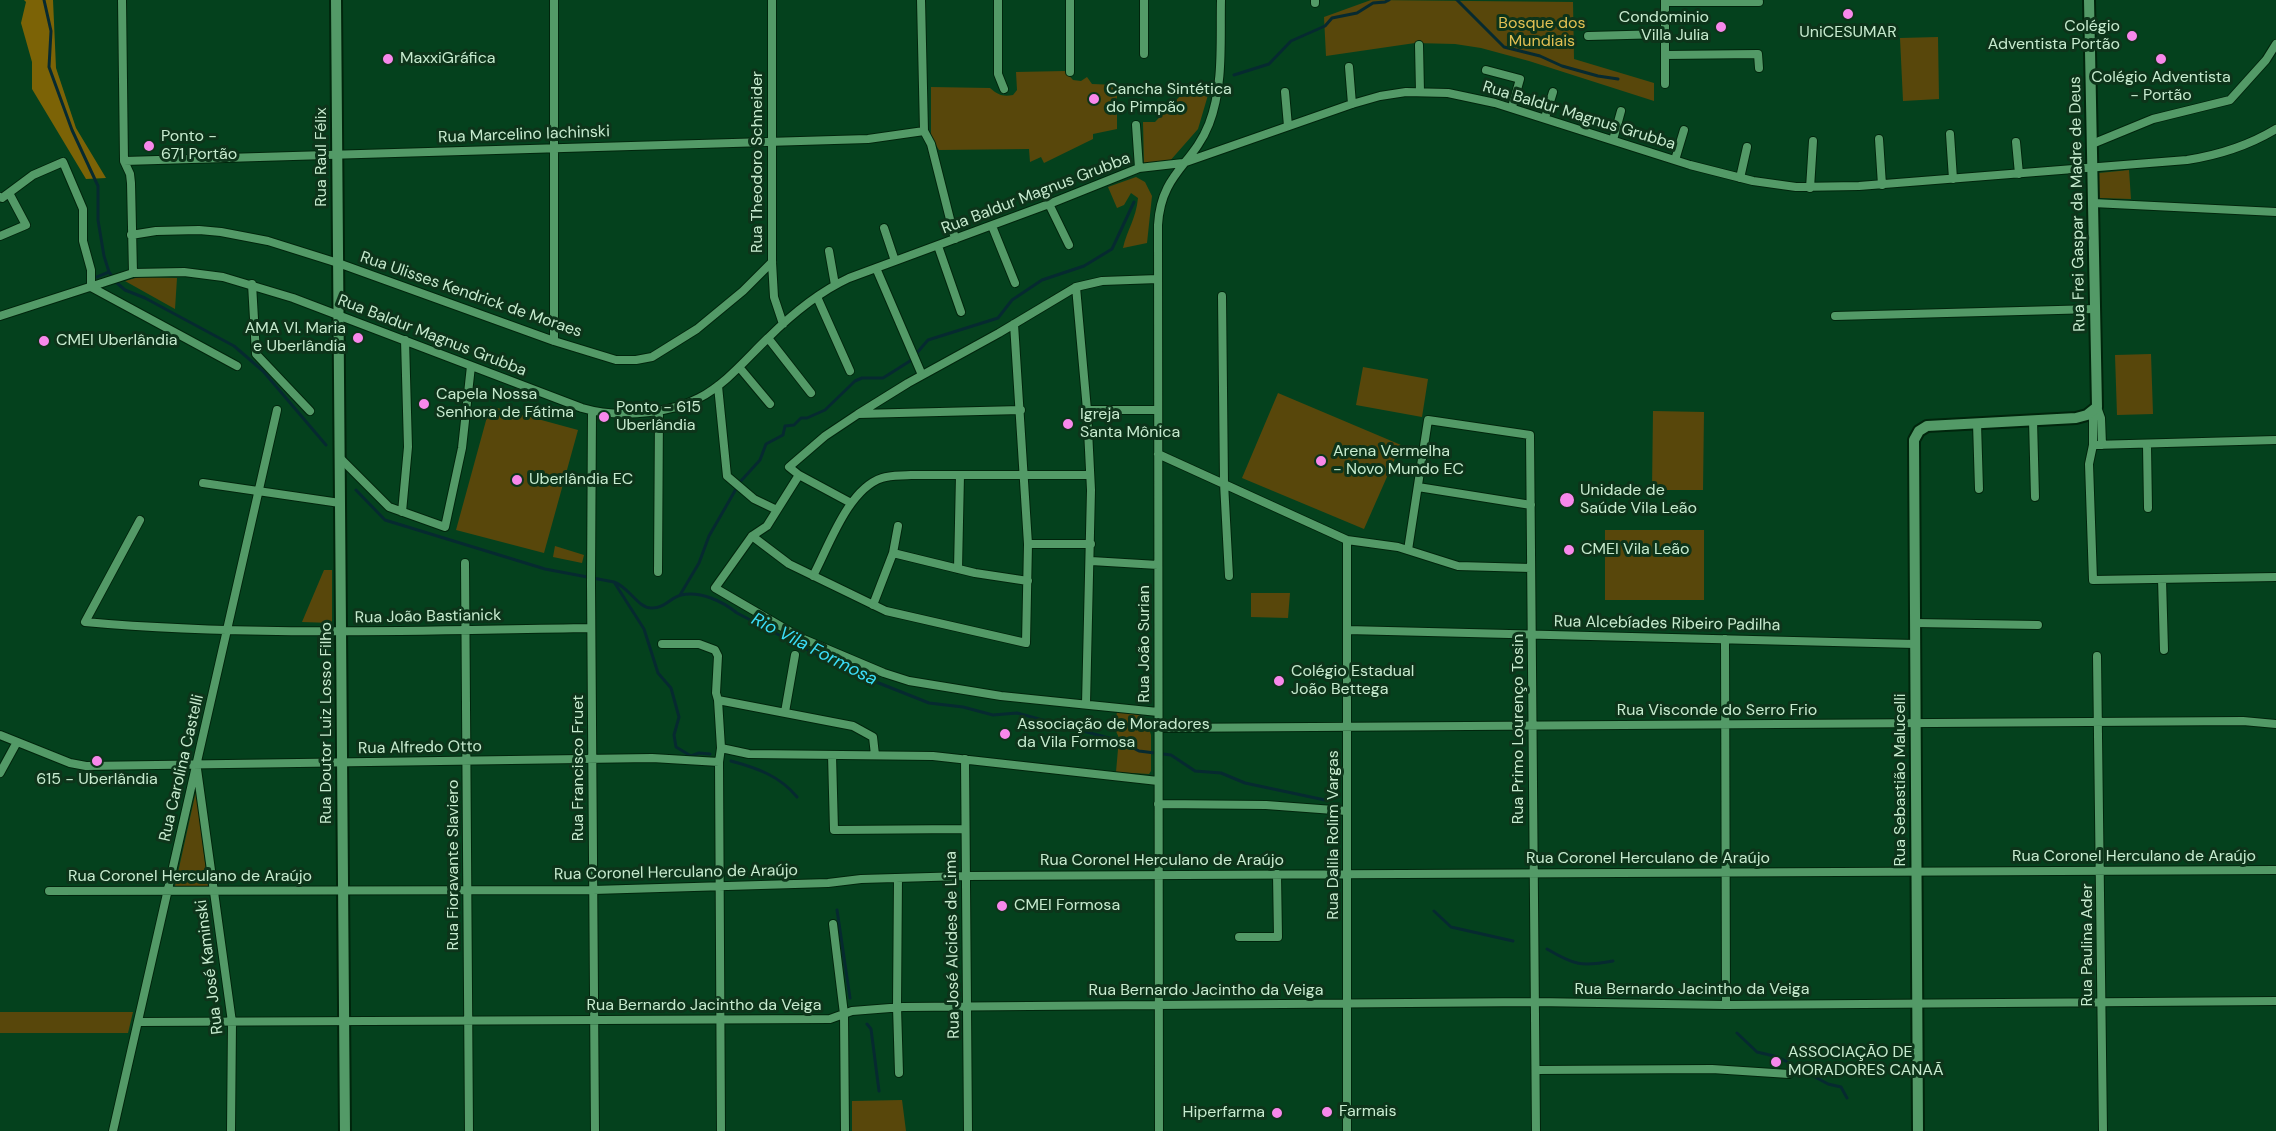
<!DOCTYPE html>
<meta charset="utf-8">
<style>
body{margin:0}
canvas{display:block;background:#04411d}
</style>
<canvas width="2276" height="1131"></canvas>
<script>
const g = document.querySelector('canvas').getContext('2d');
g.lineJoin = 'round';
function fill(path, color) {
  g.fillStyle = color;
  g.fill(path, 'evenodd');
}
function trace(path, color, width, dash) {
  g.strokeStyle = color;
  g.lineWidth = width;
  g.lineCap = dash ? 'butt' : 'round';
  g.setLineDash(dash || []);
  g.stroke(path);
}
function write(font, color, halo, rows, align = 'center') {
  g.font = font + ' "DM Sans",sans-serif';
  g.lineWidth = 6;
  g.setLineDash([]);
  g.textBaseline = 'middle';
  g.strokeStyle = halo;
  g.fillStyle = color;
  for (const [text, x, y, turn = 0] of rows) {
    g.save();
    g.translate(x, y);
    g.rotate((+turn || 0) * Math.PI / 180);
    g.textAlign = isNaN(turn) ? turn : align;
    if (halo) g.strokeText(text, 0, 0);
    g.fillText(text, 0, 0);
    g.restore();
  }
}
fill(new Path2D(`
 M 1371,0 L 1573,2 L 1574,59 L 1654,83 L 1654,101 L 1529,61 L 1481,48 L 1455,44 L 1415,43 L 1326,56 L 1324,17 Z
 M 1938,37 L 1939,99 L 1903,101 L 1900,38 Z
 M 1065,71 L 1073,80 L 1081,81 L 1087,77 L 1092,84 L 1117,85 L 1117,129 L 1093,134 L 1093,139 L 1044,163 L 1041,157 L 1030,162 L 1029,149 L 939,150 L 931,137 L 931,87 L 990,88 C 998,95 1003,97 1013,95 L 1017,90 L 1016,72 Z
 M 1184,92 L 1208,95 L 1198,129 L 1169,162 L 1144,165 L 1143,122 L 1155,122 Z
 M 2129,170 L 2131,199 L 2099,198 L 2099,173 Z
 M 1136,177 L 1145,182 L 1152,196 L 1147,243 L 1123,248 C 1127,230 1136,219 1138,198 L 1131,193 L 1124,205 L 1117,208 L 1108,187 Z
 M 139,277 L 177,278 L 175,309 L 125,281 Z
 M 2151,354 L 2153,414 L 2117,415 L 2115,355 Z
 M 1363,367 L 1428,379 L 1422,417 L 1356,405 Z
 M 1278,393 L 1401,445 L 1364,529 L 1242,478 Z
 M 490,406 L 578,430 L 544,553 L 456,530 Z
 M 1653,411 L 1704,412 L 1703,490 L 1652,490 Z
 M 1605,530 L 1704,530 L 1704,600 L 1605,600 Z
 M 555,546 L 584,555 L 582,563 L 553,557 Z
 M 324,570 L 332,570 L 332,623 L 302,622 Z
 M 1251,593 L 1290,593 L 1288,618 L 1251,617 Z
 M 1117,711 L 1141,715 L 1146,719 L 1151,735 L 1151,771 L 1149,774 L 1116,772 L 1119,738 L 1115,729 Z
 M 196,791 L 208,886 L 175,886 Z
 M 0,1012 L 133,1012 L 128,1033 L 0,1033 Z
 M 902,1100 L 906,1131 L 852,1131 L 852,1101 Z`), '#58470b');
fill(new Path2D(`
 M 24,0 L 53,0 L 56,68 L 76,128 L 106,178 L 86,179 L 32,89 L 32,62 L 21,23 L 26,2 Z`), '#7c6306');
trace(new Path2D(`
 M 44,0 L 51,31 L 49,67 L 72,130 L 98,186 L 98,220 L 104,256 L 109,272 L 117,283 L 125,290 L 145,298 L 234,346 L 263,371 L 326,445
 M 1457,0 L 1504,47 L 1540,56 L 1562,66 L 1598,76 L 1618,79
 M 1234,75 L 1269,64 L 1291,41 L 1325,26 L 1332,18 L 1357,13 L 1373,3 L 1385,2 L 1389,0
 M 97,277 L 109,272
 M 356,490 L 385,520 L 545,569 L 614,582 C 629,587 638,608 651,608 C 664,609 670,598 681,595 C 701,591 722,601 737,613 L 846,670 L 929,703 L 963,707 L 993,715 L 1017,713 L 1120,741 L 1139,751 L 1171,755 L 1195,771 L 1221,773 L 1245,783 L 1325,800
 M 614,582 L 644,629 L 658,673 L 671,688 L 679,717 L 674,735 L 676,747 L 691,756 L 699,753 L 710,754
 M 680,595 L 699,563 L 709,536 L 740,482 L 760,460 L 766,444 L 783,435 L 785,426 L 794,425 L 801,418 L 807,418 L 825,410 L 855,381 L 862,378 L 883,378 L 910,361 L 928,340 L 998,318 L 1012,300 L 1042,280 L 1084,266 L 1112,249 L 1134,202
 M 731,761 C 757,768 780,776 797,797
 M 837,910 L 850,998
 M 1434,911 L 1451,927 L 1513,941
 M 1547,949 C 1574,965 1581,967 1613,961
 M 867,1024 L 871,1029 L 879,1091
 M 1737,1033 L 1757,1052 L 1778,1057 L 1828,1084 L 1841,1087 L 1847,1098`), '#062a30', 3);
const street = new Path2D(`
 M 122,0 L 124,161 L 130,174 L 131,183 L 133,273
 M 554,0 L 554,341
 M 772,0 L 772,262 L 774,297 L 783,324
 M 921,0 L 924,131 L 931,144 L 955,239
 M 998,0 L 998,74 L 1004,89
 M 1070,0 L 1070,72
 M 1315,0 L 1315,3
 M 1665,2 L 1759,2
 M 1588,36 L 1665,34
 M 1419,45 L 1420,92
 M 1144,54 L 1144,0
 M 1665,55 L 1758,54 L 1759,68
 M 1349,67 L 1352,104
 M 1486,70 L 1520,79 L 1512,107
 M 1665,84 L 1665,0
 M 1285,92 L 1288,126
 M 1545,118 L 1553,92
 M 1136,125 L 1139,168
 M 1950,134 L 1953,179
 M 1879,139 L 1882,185
 M 1613,140 L 1621,111
 M 2016,142 L 2019,174
 M 2092,144 L 2153,119 L 2230,100 L 2266,60 L 2276,44
 M 1675,160 L 1684,130
 M 124,161 L 868,139 L 924,131
 M 1740,178 L 1747,147
 M 1810,188 L 1813,141
 M 0,197 L 2,198 L 33,175 L 63,162 L 83,209 L 83,241 L 91,270 L 91,287 L 237,366
 M 2093,203 L 2276,212
 M 1049,204 L 1069,245
 M 992,226 L 1015,283
 M 884,228 L 895,261
 M 131,235 L 156,231 L 199,230 L 221,232 L 268,241 L 338,263 L 554,341 L 616,360 L 636,360 L 652,357 L 697,329 L 743,291 L 772,262
 M 0,236 L 26,225 L 9,193
 M 938,246 L 961,312
 M 829,251 L 835,285
 M 876,268 L 922,375
 M 252,284 L 256,354 L 310,411
 M 1076,287 L 1087,410 L 1091,490 L 1086,704
 M 1222,296 L 1224,483 L 1229,576
 M 817,297 L 850,371
 M 0,316 L 133,273 L 184,272 L 223,277 L 293,298 L 582,408 C 606,415 627,415 650,412 C 667,410 684,406 699,398 C 726,384 746,359 768,338 C 791,315 819,292 849,278 L 1049,204 L 1139,168 L 1183,163 L 1352,104 L 1380,96 L 1406,92 L 1448,93 L 1495,103 L 1690,165 L 1753,181 L 1796,187 L 1859,186 L 2187,160 C 2219,155 2248,146 2276,129
 M 1835,316 L 2095,309
 M 768,338 L 811,393
 M 739,367 L 770,404
 M 718,386 L 727,476 L 754,499 L 777,510
 M 2097,407 L 2093,419 L 2093,445 L 2089,464 L 2093,580 L 2276,577
 M 2097,407 L 2101,418 L 2102,445
 M 1021,410 L 858,414 L 825,436 L 789,467 L 799,475 L 767,526 L 752,536 L 715,588 L 801,638 L 884,673 L 909,681 L 1001,696 L 1158,712
 M 1087,410 L 1158,410
 M 592,411 L 591,584 L 595,1131
 M 858,414 L 908,383 L 999,333 L 1076,287 L 1102,281 L 1158,279
 M 2033,420 L 2035,497
 M 1977,423 L 1979,489
 M 2093,445 L 2276,440
 M 2147,445 L 2148,508
 M 1158,454 L 1347,540 L 1398,547 L 1458,566 L 1531,568
 M 340,458 L 389,507 L 445,527 L 462,448 L 471,366
 M 799,475 L 851,503
 M 203,483 L 340,503
 M 1418,487 L 1531,505
 M 402,512 L 408,447 L 405,340
 M 140,520 L 85,622 C 253,637 423,630 591,628
 M 752,536 L 789,564 L 886,611 L 1026,643 L 1028,544 L 1014,324
 M 1028,544 L 1091,544
 M 1408,550 L 1428,420 L 1530,435 L 1536,1131
 M 893,553 L 975,573 L 1028,581
 M 1091,561 L 1158,565
 M 465,563 L 469,1131
 M 958,569 L 960,475
 M 658,572 L 659,411
 M 813,576 C 829,546 848,489 882,478 C 891,475 901,476 911,475 L 1090,475
 M 2162,579 L 2164,650
 M 873,605 L 893,553 L 898,526
 M 1915,623 L 2038,625
 M 1347,630 L 1915,644
 M 1725,639 L 1726,1005
 M 662,644 L 699,644 L 715,650 L 718,656 L 716,693 L 718,700 L 721,748 L 719,762 L 721,1131
 M 2097,656 L 2103,1131
 M 718,700 L 853,726 L 873,737 L 875,755
 M 785,712 L 795,655
 M 1158,728 L 2243,721 L 2276,724
 M 0,735 L 70,763 L 86,766 L 652,758 L 719,762
 M 721,748 L 749,754 L 933,756 L 1158,781
 M 832,755 L 834,830 L 965,829
 M 965,759 L 968,1131
 M 197,769 L 232,1022 L 231,1131
 M 0,773 L 17,742
 M 1158,804 L 1266,805 L 1347,811
 M 898,878 L 897,1007 L 899,1073
 M 49,891 L 593,890 L 828,883 L 861,879 L 965,876 L 2276,870
 M 833,924 L 844,1014 L 845,1131
 M 1239,937 L 1278,937 L 1277,874
 M 138,1022 L 830,1019 L 852,1011 L 903,1007 L 1535,1002 L 1726,1005 L 2276,1001
 M 1536,1070 L 1712,1069 L 1789,1074
 M 113,1131 L 277,410
 M 1159,1131 L 1158,225 C 1161,173 1193,165 1209,124 C 1224,85 1220,41 1221,0
 M 1347,1131 L 1347,540`);
const secondary = new Path2D(`
 M 336,0 L 345,1131
 M 1918,1131 L 1914,440 L 1919,431 L 1927,426 L 2076,418 L 2087,415 L 2097,407 L 2089,0`);
trace(street, '#00250c', 10);
trace(secondary, '#00250c', 14);
trace(street, '#539a67', 8);
trace(secondary, '#539a67', 10);
for (const [x, y, r, color] of [
 [1848,14,6,"#f888eb"],
 [1721,27,6,"#f888eb"],
 [2132,36,6,"#f888eb"],
 [388,59,6,"#f888eb"],
 [2161,59,6,"#f888eb"],
 [1094,99,6,"#f888eb"],
 [149,146,6,"#f888eb"],
 [358,338,6,"#f888eb"],
 [44,341,6,"#f888eb"],
 [424,404,6,"#f888eb"],
 [604,417,6,"#f888eb"],
 [1068,424,6,"#f888eb"],
 [1321,461,6,"#f888eb"],
 [517,480,6,"#f888eb"],
 [1567,500,8,"#f888eb"],
 [1569,550,6,"#f888eb"],
 [1279,681,6,"#f888eb"],
 [1005,734,6,"#f888eb"],
 [97,761,6,"#f888eb"],
 [1002,906,6,"#f888eb"],
 [1776,1062,6,"#f888eb"],
 [1327,1112,6,"#f888eb"],
 [1277,1113,6,"#f888eb"]
]) {
  const dot = new Path2D();
  dot.arc(x, y, r, 0, 2 * Math.PI);
  g.fillStyle = color;
  g.fill(dot);
  trace(dot, '#0d341a', 2);
}
write('16px', '#c7ebcf', '#0d341a', [
 ["Condominio",1709,18,"right"],
 ["Villa Julia",1709,36,"right"],
 ["Colégio",2120,27,"right"],
 ["Adventista Portão",2120,45,"right"],
 ["UniCESUMAR",1848,33,"center"],
 ["MaxxiGráfica",400,59],
 ["Colégio Adventista",2161,78,"center"],
 ["- Portão",2161,96,"center"],
 ["Cancha Sintética",1106,90],
 ["do Pimpão",1106,108],
 ["Ponto -",161,137],
 ["671 Portão",161,155],
 ["AMA Vl. Maria",346,329,"right"],
 ["e Uberlândia",346,347,"right"],
 ["CMEI Uberlândia",56,341],
 ["Capela Nossa",436,395],
 ["Senhora de Fátima",436,413],
 ["Ponto - 615",616,408],
 ["Uberlândia",616,426],
 ["Igreja",1080,415],
 ["Santa Mônica",1080,433],
 ["Arena Vermelha",1333,452],
 ["- Novo Mundo EC",1333,470],
 ["Uberlândia EC",529,480],
 ["Unidade de",1580,491],
 ["Saúde Vila Leão",1580,509],
 ["CMEI Vila Leão",1581,550],
 ["Colégio Estadual",1291,672],
 ["João Bettega",1291,690],
 ["Associação de Moradores",1017,725],
 ["da Vila Formosa",1017,743],
 ["615 - Uberlândia",97,780,"center"],
 ["CMEI Formosa",1014,906],
 ["ASSOCIAÇÃO DE",1788,1053],
 ["MORADORES CANAÃ",1788,1071],
 ["Farmais",1339,1112],
 ["Hiperfarma",1265,1113,"right"]
], 'left');
write('16px', '#e2c053', '#0d341a', [
 ["Bosque dos",1542,24],
 ["Mundiais",1542,42]
]);
write('16px', '#c7ebcf', '#0d341a', [
 ["Rua Baldur Magnus Grubba",1579,116,17],
 ["Rua Marcelino Iachinski",524,135,-2],
 ["Rua Raul Félix",322,157,-90],
 ["Rua Theodoro Schneider",758,162,-90],
 ["Rua Baldur Magnus Grubba",1036,194,-21],
 ["Rua Frei Gaspar da Madre de Deus",2078,204,-91],
 ["Rua Ulisses Kendrick de Moraes",471,295,19],
 ["Rua Baldur Magnus Grubba",432,336,21],
 ["Rua João Bastianick",428,617,-1],
 ["Rua Alcebíades Ribeiro Padilha",1667,624,1],
 ["Rua João Surian",1145,644,-90],
 ["Rua Visconde do Serro Frio",1717,711],
 ["Rua Doutor Luiz Losso Filho",327,723,-90],
 ["Rua Primo Lourenço Tosin",1519,729,-90],
 ["Rua Alfredo Otto",420,748,-1],
 ["Rua Carolina Castelli",182,768,-77],
 ["Rua Francisco Fruet",579,768,-90],
 ["Rua Sebastião Malucelli",1901,780,-90],
 ["Rua Dalila Rolim Vargas",1334,835,-90],
 ["Rua Coronel Herculano de Araújo",2134,857],
 ["Rua Coronel Herculano de Araújo",1648,859],
 ["Rua Coronel Herculano de Araújo",1162,861],
 ["Rua Fioravante Slaviero",454,865,-90],
 ["Rua Coronel Herculano de Araújo",676,873,-1],
 ["Rua Coronel Herculano de Araújo",190,877],
 ["Rua José Alcides de Lima",953,945,-91],
 ["Rua Paulina Ader",2088,945,-90],
 ["Rua José Kaminski",210,967,-97],
 ["Rua Bernardo Jacintho da Veiga",1692,990],
 ["Rua Bernardo Jacintho da Veiga",1206,991],
 ["Rua Bernardo Jacintho da Veiga",704,1006]
]);
write('italic 18px', '#3bddf8', '#0d341a', [
 ["Rio Vila Formosa",814,650,27]
]);
</script>
